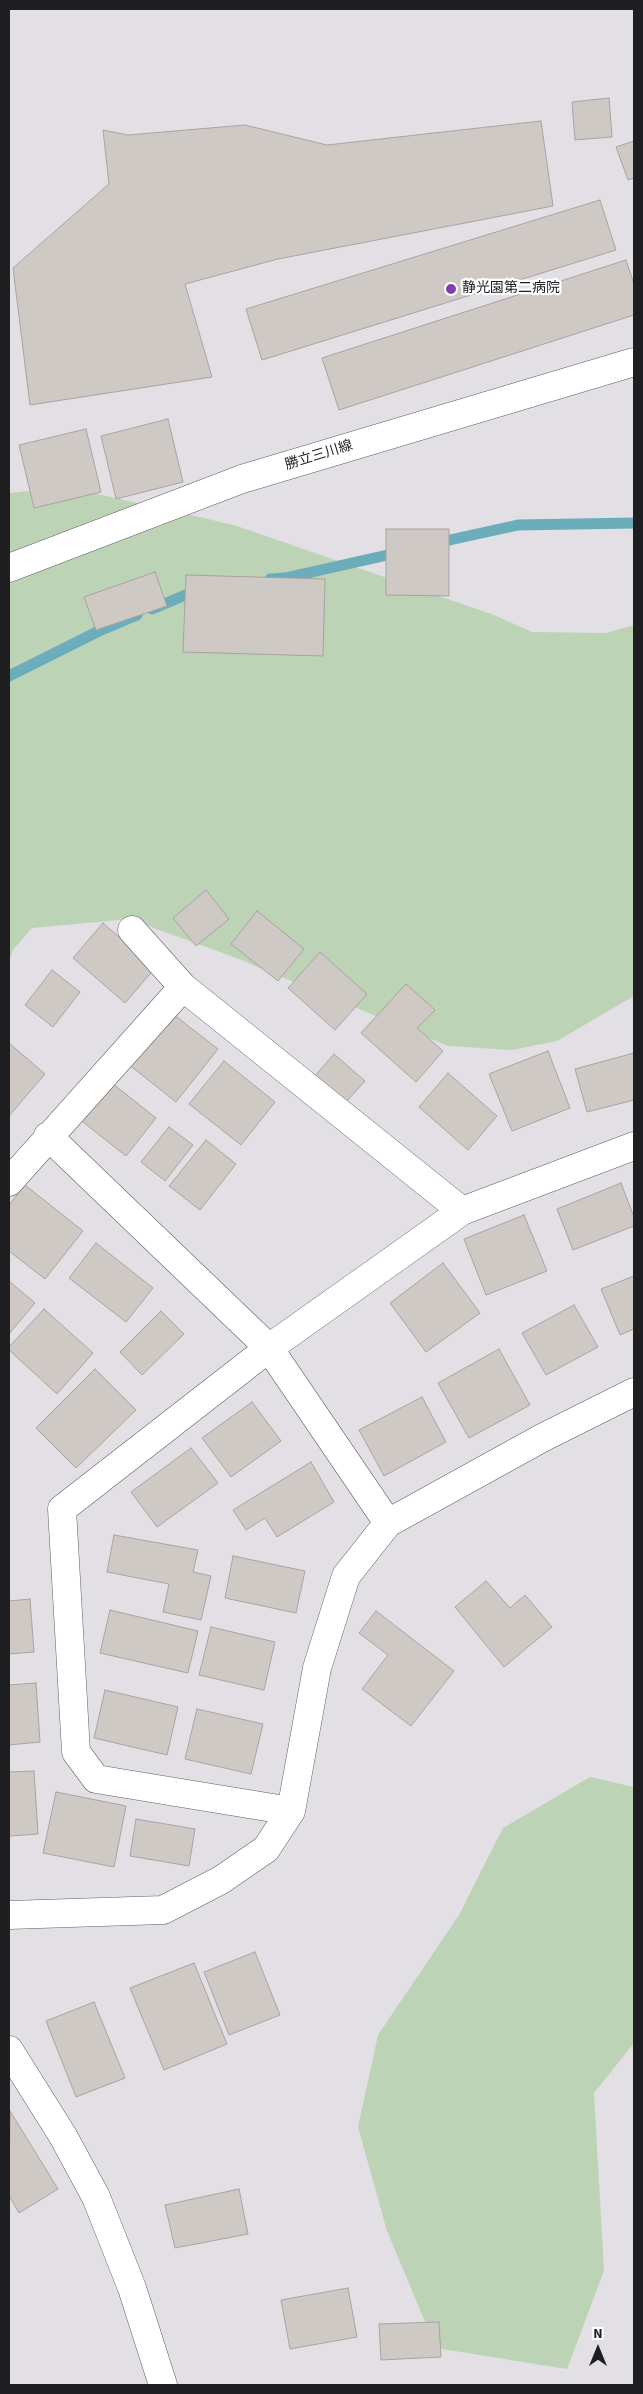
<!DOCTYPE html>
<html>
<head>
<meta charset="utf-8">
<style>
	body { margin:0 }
	#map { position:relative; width:643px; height:2394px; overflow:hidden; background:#e2dfe5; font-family:"Source Sans 3",sans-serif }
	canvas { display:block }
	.frame { position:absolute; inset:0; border:10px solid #1f1e20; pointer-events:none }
	.north { position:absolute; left:573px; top:2324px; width:50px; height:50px; -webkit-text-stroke:4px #fff; paint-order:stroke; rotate:0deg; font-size:14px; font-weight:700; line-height:20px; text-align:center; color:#1f1e20 }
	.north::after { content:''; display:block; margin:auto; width:18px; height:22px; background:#1f1e20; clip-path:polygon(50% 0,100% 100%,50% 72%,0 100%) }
</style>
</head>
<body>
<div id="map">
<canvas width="643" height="2394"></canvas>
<div class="frame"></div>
<div class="north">N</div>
</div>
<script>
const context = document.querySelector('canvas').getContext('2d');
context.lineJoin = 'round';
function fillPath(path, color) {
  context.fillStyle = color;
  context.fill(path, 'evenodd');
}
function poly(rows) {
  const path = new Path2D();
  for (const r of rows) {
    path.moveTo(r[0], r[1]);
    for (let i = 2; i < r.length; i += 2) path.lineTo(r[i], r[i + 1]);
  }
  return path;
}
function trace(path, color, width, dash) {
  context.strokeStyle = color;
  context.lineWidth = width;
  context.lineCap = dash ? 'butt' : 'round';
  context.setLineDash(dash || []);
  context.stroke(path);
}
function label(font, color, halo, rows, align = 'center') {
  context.font = font + ' "Source Sans 3","Noto Sans JP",sans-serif';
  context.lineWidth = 4.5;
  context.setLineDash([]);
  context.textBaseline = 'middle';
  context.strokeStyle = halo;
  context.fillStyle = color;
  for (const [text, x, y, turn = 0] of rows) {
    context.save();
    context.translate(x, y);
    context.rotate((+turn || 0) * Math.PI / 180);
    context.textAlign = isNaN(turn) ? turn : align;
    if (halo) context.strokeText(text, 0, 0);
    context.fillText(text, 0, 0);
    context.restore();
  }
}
const green = poly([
	[67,487,234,525,494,615,532,632,606,633,634,625,634,996,557,1041,512,1050,448,1046,239,959,129,919,32,928,13,950,9,962,9,493],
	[590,1777,634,1787,634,2043,594,2093,604,2271,567,2369,436,2348,387,2231,358,2127,378,2035,459,1915,503,1828]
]);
const stream = poly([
	[436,543,518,525,634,523],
	[270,579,285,578,401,552],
	[152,609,200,589],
	[9,676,99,631,137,615]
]);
const building = poly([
	[609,98,612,137,575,140,572,102,609,98],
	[541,121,553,206,278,259,185,284,212,377,30,405,13,268,109,184,103,130,128,135,245,125,327,145,541,121],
	[634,141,634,178,628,180,616,147,634,141],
	[600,200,616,250,262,360,246,309,600,200],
	[626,260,634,284,634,315,339,410,322,358,626,260],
	[168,419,183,482,116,499,101,436,168,419],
	[86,429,101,492,34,508,19,445,86,429],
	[386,529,449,529,449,596,386,595,386,529],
	[155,572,167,606,96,630,84,597,155,572],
	[186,575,325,579,323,656,183,652,186,575],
	[206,890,229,919,196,946,173,918,206,890],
	[257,911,304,949,278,981,231,944,257,911],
	[103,923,155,968,125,1003,73,958,103,923],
	[320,952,367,994,335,1030,288,988,320,952],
	[52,970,80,992,53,1027,25,1005,52,970],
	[406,984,435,1010,417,1028,443,1051,416,1082,361,1033,406,984],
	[169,1011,218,1049,176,1102,128,1064,169,1011],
	[9,1043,45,1074,9,1116,9,1043],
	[548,1051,570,1108,512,1131,489,1074,548,1051],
	[634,1053,634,1100,587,1112,575,1069,634,1053],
	[334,1054,365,1081,345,1103,315,1076,334,1054],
	[224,1061,275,1102,241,1145,189,1104,224,1061],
	[448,1073,497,1116,468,1150,419,1107,448,1073],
	[108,1080,156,1118,126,1156,78,1118,108,1080],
	[169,1127,193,1145,165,1181,141,1162,169,1127],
	[206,1140,236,1164,200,1210,169,1186,206,1140],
	[621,1183,634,1217,634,1226,573,1250,557,1209,621,1183],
	[25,1185,83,1231,45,1279,9,1251,9,1205,25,1185],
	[524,1215,547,1271,486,1295,464,1239,524,1215],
	[96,1243,153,1288,126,1322,69,1278,96,1243],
	[443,1263,480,1313,426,1352,390,1303,443,1263],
	[634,1276,634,1329,620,1335,601,1289,634,1276],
	[9,1281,35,1303,9,1334,9,1281],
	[574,1305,598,1347,546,1375,522,1333,574,1305],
	[44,1309,93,1353,57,1394,9,1350,9,1347,44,1309],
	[161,1311,184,1334,142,1375,120,1352,161,1311],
	[499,1349,530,1405,469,1438,438,1383,499,1349],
	[95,1369,136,1410,76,1468,36,1428,95,1369],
	[422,1397,446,1442,384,1476,359,1430,422,1397],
	[252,1402,281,1441,231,1477,202,1438,252,1402],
	[191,1448,218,1483,157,1527,131,1492,191,1448],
	[311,1462,334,1502,277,1537,265,1518,246,1530,233,1510,311,1462],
	[114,1535,198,1550,193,1572,211,1576,201,1620,163,1612,169,1584,107,1572,114,1535],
	[233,1556,305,1571,296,1613,225,1598,233,1556],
	[486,1581,510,1608,525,1595,552,1627,504,1667,455,1607,486,1581],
	[30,1599,34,1652,9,1654,9,1601,30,1599],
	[110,1610,198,1631,188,1673,100,1653,110,1610],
	[376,1611,454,1671,411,1726,362,1689,388,1655,359,1633,376,1611],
	[211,1627,275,1642,264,1690,199,1675,211,1627],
	[36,1683,40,1742,9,1745,9,1685,36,1683],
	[105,1690,178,1707,167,1755,94,1738,105,1690],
	[197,1709,263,1724,251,1774,185,1759,197,1709],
	[34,1771,38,1834,9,1836,9,1772,34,1771],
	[56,1792,126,1806,114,1867,43,1853,56,1792],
	[136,1819,195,1829,189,1866,130,1856,136,1819],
	[255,1952,280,2015,229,2035,204,1972,255,1952],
	[194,1963,227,2044,164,2070,130,1988,194,1963],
	[94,2002,125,2078,76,2097,46,2021,94,2002],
	[10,2111,58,2189,19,2213,9,2196,10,2111],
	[239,2189,248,2234,175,2248,165,2205,239,2189],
	[348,2288,357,2337,290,2349,281,2300,348,2288],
	[439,2322,441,2357,381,2360,379,2324,439,2322]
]);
const minor = poly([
	[132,930,183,987,462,1211],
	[48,1136,269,1348,388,1523],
	[9,1182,183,987],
	[291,1811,96,1779,76,1752,62,1509,269,1348,462,1211,634,1146],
	[9,1915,163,1910,221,1880,266,1849,291,1811,317,1668,346,1576,388,1523,542,1438,634,1392],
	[9,2050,63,2136,96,2197,132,2288,163,2385]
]);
const major = poly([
	[9,568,242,479,634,362]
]);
const markers = [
	[451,289,6,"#843daf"]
];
const poiNames = [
	["静光園第二病院",462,289]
];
const streetNames = [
	["勝立三川線",319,456,-17]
];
fillPath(green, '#bdd3b6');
trace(stream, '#6cadbc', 11);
fillPath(building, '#cfc9c6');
trace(building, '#a9a3a0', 1);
trace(minor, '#605e63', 29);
trace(major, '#605e63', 29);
trace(minor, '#fff', 28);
trace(major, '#fff', 28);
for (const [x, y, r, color] of markers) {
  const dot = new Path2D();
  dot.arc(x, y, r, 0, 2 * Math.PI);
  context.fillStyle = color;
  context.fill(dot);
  trace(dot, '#fff', 2);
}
label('14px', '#1f1e20', '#fff', poiNames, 'left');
label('14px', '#1f1e20', '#fff', streetNames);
</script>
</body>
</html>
